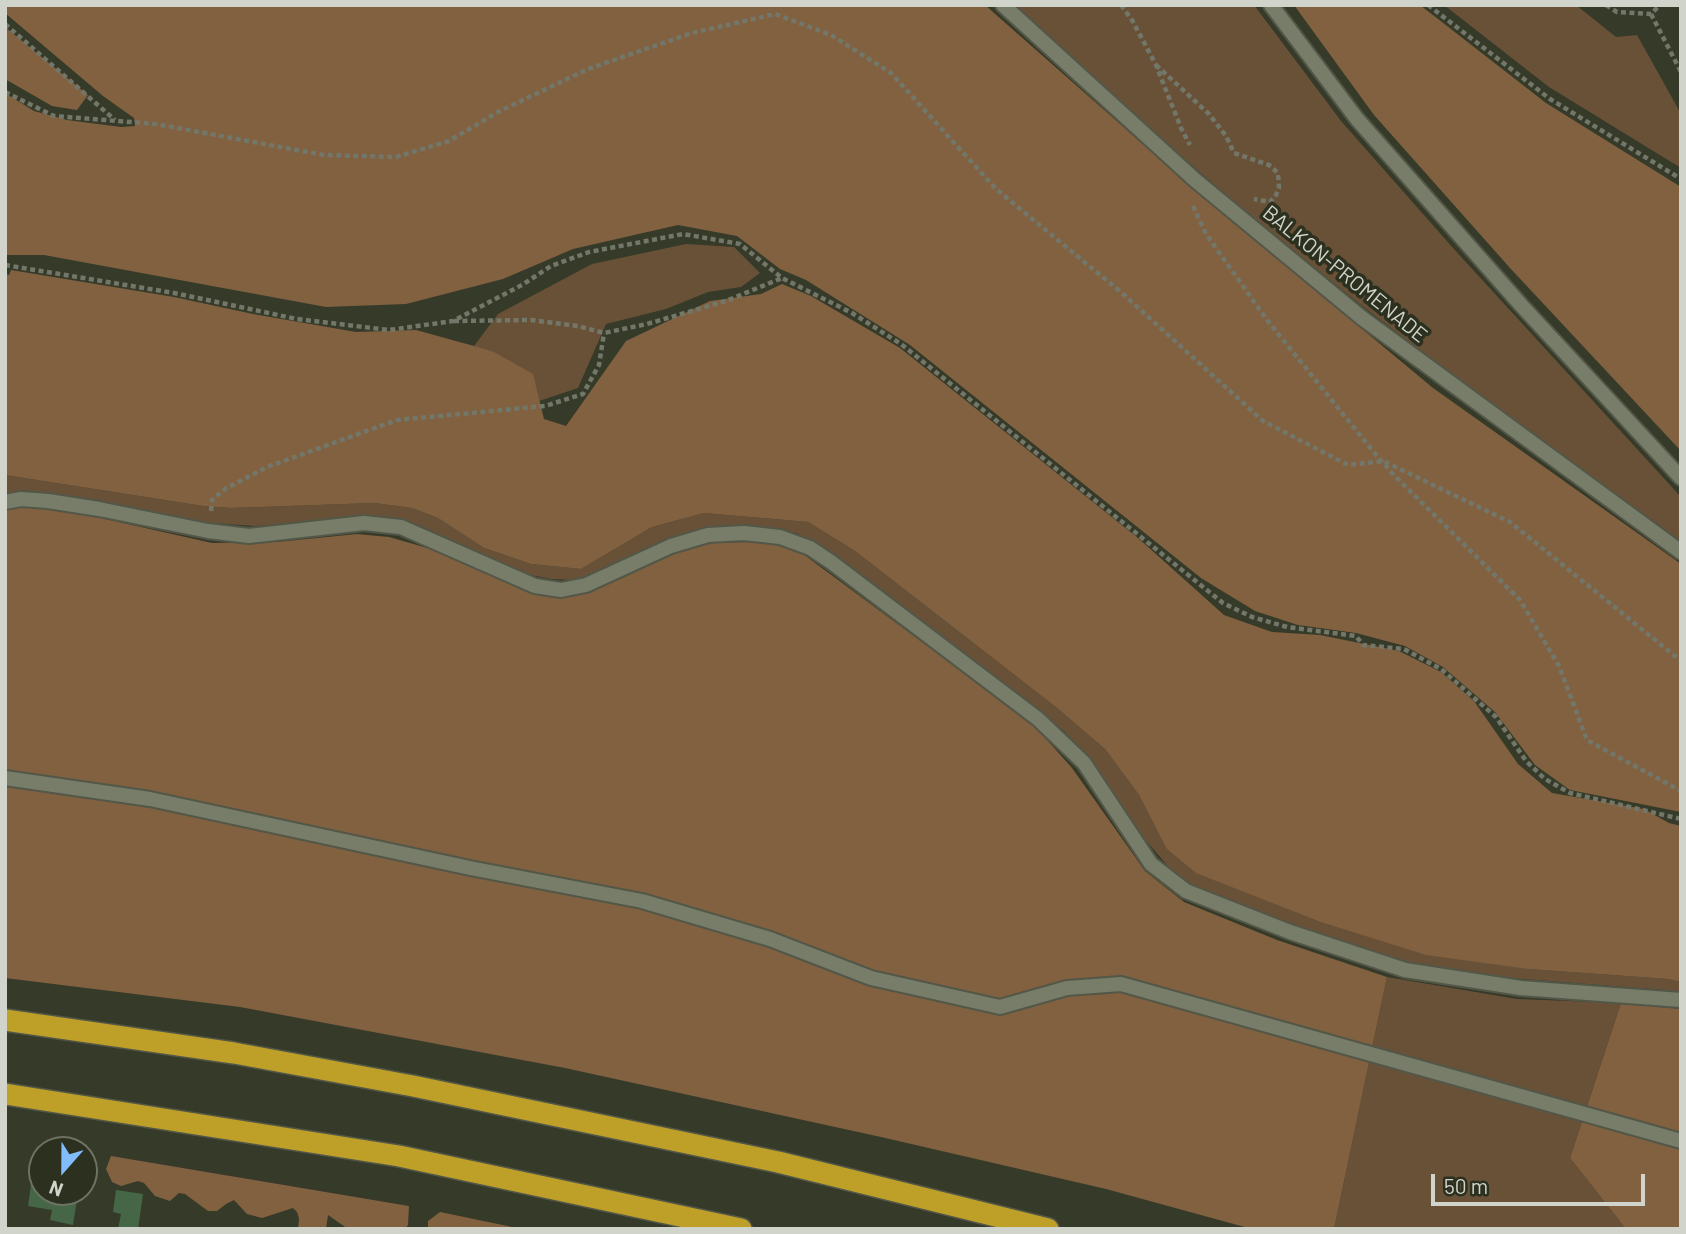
<!DOCTYPE html>
<html>
<head>
<meta charset="utf-8">
<style>
	body { margin:0 }
	#map { position:relative; width:1686px; height:1234px; overflow:hidden; background:#363a29; font-family:Barlow,sans-serif }
	canvas { display:block }
	.frame { position:absolute; inset:0; border:7px solid #d1d4ca; pointer-events:none }
	.north { position:absolute; left:28px; top:1136px; width:70px; height:70px; box-sizing:border-box; background:#2c301f; border:2px solid #6e7263; border-radius:50%; rotate:201deg; font-size:19px; font-weight:700; line-height:28px; text-align:center; color:#d1d4ca }
	.north::after { content:''; display:block; margin:auto; width:24px; height:32px; background:#82bcfa; clip-path:polygon(50% 0,100% 100%,50% 72%,0 100%) }
	.scale { position:absolute; left:1431px; top:1174px; width:214px; height:32px; box-sizing:border-box; border:4px solid #d1d4ca; border-top:0; padding-left:9px; font-size:21px; line-height:24px; white-space:nowrap; color:#d1d4ca; -webkit-text-stroke:5px #2c301f; paint-order:stroke }
</style>
</head>
<body>
<div id="map">
<canvas width="1686" height="1234"></canvas>
<div class="frame"></div>
<div class="north">N</div>
<div class="scale">50 m</div>
</div>
<script>
const context = document.querySelector('canvas').getContext('2d');
context.lineJoin = 'round';
function fillPath(path, color) {
  context.fillStyle = color;
  context.fill(path, 'evenodd');
}
function poly(rows) {
  const path = new Path2D();
  for (const r of rows) {
    path.moveTo(r[0], r[1]);
    for (let i = 2; i < r.length; i += 2) path.lineTo(r[i], r[i + 1]);
  }
  return path;
}
function trace(path, color, width, dash) {
  context.strokeStyle = color;
  context.lineWidth = width;
  context.lineCap = dash ? 'butt' : 'round';
  context.setLineDash(dash || []);
  context.stroke(path);
}
function label(font, color, halo, rows, align = 'center') {
  context.font = font + ' Barlow,sans-serif';
  context.lineWidth = 7;
  context.setLineDash([]);
  context.textBaseline = 'middle';
  context.strokeStyle = halo;
  context.fillStyle = color;
  for (const [text, x, y, turn = 0] of rows) {
    context.save();
    context.translate(x, y);
    context.rotate((+turn || 0) * Math.PI / 180);
    context.textAlign = isNaN(turn) ? turn : align;
    if (halo) context.strokeText(text, 0, 0);
    context.fillText(text, 0, 0);
    context.restore();
  }
}
const green = poly([
	[1008,5,1254,5,1341,121,1453,248,1681,497,1681,541,1501,412,1361,305,1240,207],
	[1444,5,1576,5,1616,37,1637,35,1680,112,1681,168,1549,87],
	[686,244,734,247,760,273,741,287,708,292,666,309,606,324,578,388,539,401,532,374,474,346,498,314,592,264],
	[5,475,203,506,231,508,374,503,412,508,438,518,484,548,531,564,581,569,652,527,704,513,808,522,855,551,1057,708,1105,749,1139,795,1166,848,1528,969,1668,979,1681,982,1681,994,1664,990,1498,977,1411,963,1295,927,1199,890,1174,873,1147,842,1094,768,1064,731,826,550,796,533,768,528,699,532,660,543,595,574,575,580,551,579,526,574,423,527,398,520,367,518,255,526,200,522,70,496,39,492,5,493],
	[1387,977,1517,999,1621,1003,1570,1158,1626,1229,1334,1229]
]);
const forest = poly([
	[5,5,985,5,1187,183,1433,388,1681,564,1681,812,1570,790,1535,765,1495,712,1443,667,1405,646,1356,633,1298,625,1255,611,1201,578,910,345,806,280,780,269,737,236,678,225,573,249,503,279,406,304,326,307,44,255,5,255,5,93,34,111,67,120,121,127,135,126,134,118,103,96,5,13],
	[1294,5,1420,5,1546,103,1681,187,1681,451,1510,268,1374,115],
	[5,27,88,95,77,110,52,106,5,79],
	[11,270,174,297,253,314,356,332,416,330,474,346,494,352,533,374,544,419,566,426,626,341,710,301,761,294,782,284,811,296,900,348,1138,538,1224,615,1272,632,1320,635,1399,651,1441,672,1474,701,1518,764,1552,793,1644,809,1669,823,1681,826,1681,982,1668,979,1528,969,1426,955,1321,922,1196,873,1166,848,1139,795,1105,749,1057,708,855,551,808,522,704,513,652,527,581,569,531,564,484,548,438,518,412,508,374,503,231,508,203,506,5,475,5,274,9,275],
	[13,506,70,511,212,543,277,542,357,534,389,537,438,551,525,591,556,596,591,592,672,554,711,543,750,542,779,545,803,554,1033,724,1072,768,1145,871,1184,902,1277,940,1387,977,1334,1229,1252,1229,1106,1189,881,1137,565,1068,240,1007,5,978,5,509],
	[1621,1003,1681,1009,1681,1229,1626,1229,1570,1158],
	[111,1156,409,1206,408,1225,405,1229,348,1229,328,1215,326,1229,298,1229,299,1219,297,1212,293,1208,262,1218,247,1214,234,1200,226,1204,217,1211,208,1211,185,1194,179,1193,170,1201,155,1196,144,1183,138,1181,121,1186,112,1182,106,1169],
	[440,1212,522,1229,428,1229,428,1221]
]);
const building = poly([
	[31,1185,42,1187,42,1192,78,1193,73,1225,50,1220,52,1210,28,1206],
	[116,1190,143,1194,138,1229,118,1229,121,1214,113,1212]
]);
const path = poly([
	[1121,5,1132,20,1156,65,1181,128,1190,145],
	[1428,5,1550,99,1681,179],
	[1606,5,1617,12,1651,14,1660,5],
	[1651,14,1681,72],
	[5,24,115,120],
	[1156,65,1209,114,1226,136,1234,153,1269,165,1278,173,1279,188,1276,195,1270,202,1254,199],
	[5,92,54,116,156,124,324,155,396,157,449,141,498,112,588,69,692,33,775,14,831,35,891,73,996,189,1122,293,1263,421,1348,465,1383,461,1510,522,1681,661],
	[1193,206,1206,234,1267,320,1372,450,1392,473,1520,600,1559,666,1587,740,1681,791],
	[5,265,174,293,297,319,389,330,453,321,522,285,551,266,589,252,683,234,740,244,782,278,852,313,901,344,1223,603,1252,617,1287,627,1356,636,1363,645,1404,649,1441,669,1496,717,1526,761,1545,779,1570,793,1681,819],
	[454,321,531,320,578,326,604,333,647,324,726,301,782,278],
	[211,511,212,500,225,489,267,467,397,420,545,406,583,394,599,365,604,333]
]);
const service = poly([
	[1003,5,1195,180,1362,318,1681,552],
	[1271,5,1357,119,1521,305,1681,478],
	[5,502,21,499,48,501,99,509,208,531,249,536,364,523,401,527,535,586,561,590,586,585,671,546,708,535,744,533,780,537,810,548,831,562,1038,719,1084,763,1151,864,1186,891,1290,932,1405,970,1521,988,1681,1000],
	[5,778,150,799,470,868,642,901,770,939,871,978,1000,1007,1067,988,1121,984,1681,1141]
]);
const motorway = poly([
	[5,1020,234,1053,413,1086,778,1162,1048,1229],
	[5,1094,399,1156,741,1229]
]);
const streetNames = [
	["BALKON-PROMENADE",1345,274,39]
];
fillPath(green, '#695138');
fillPath(forest, '#816140');
fillPath(building, '#456747');
trace(service, '#535748', 18);
trace(motorway, '#535748', 24);
trace(path, '#737769', 4.5, [5, 3.5]);
trace(service, '#787d6a', 14);
trace(motorway, '#be9f28', 21);
label('21px', '#d1d4ca', '#2c301f', streetNames);
</script>
</body>
</html>
